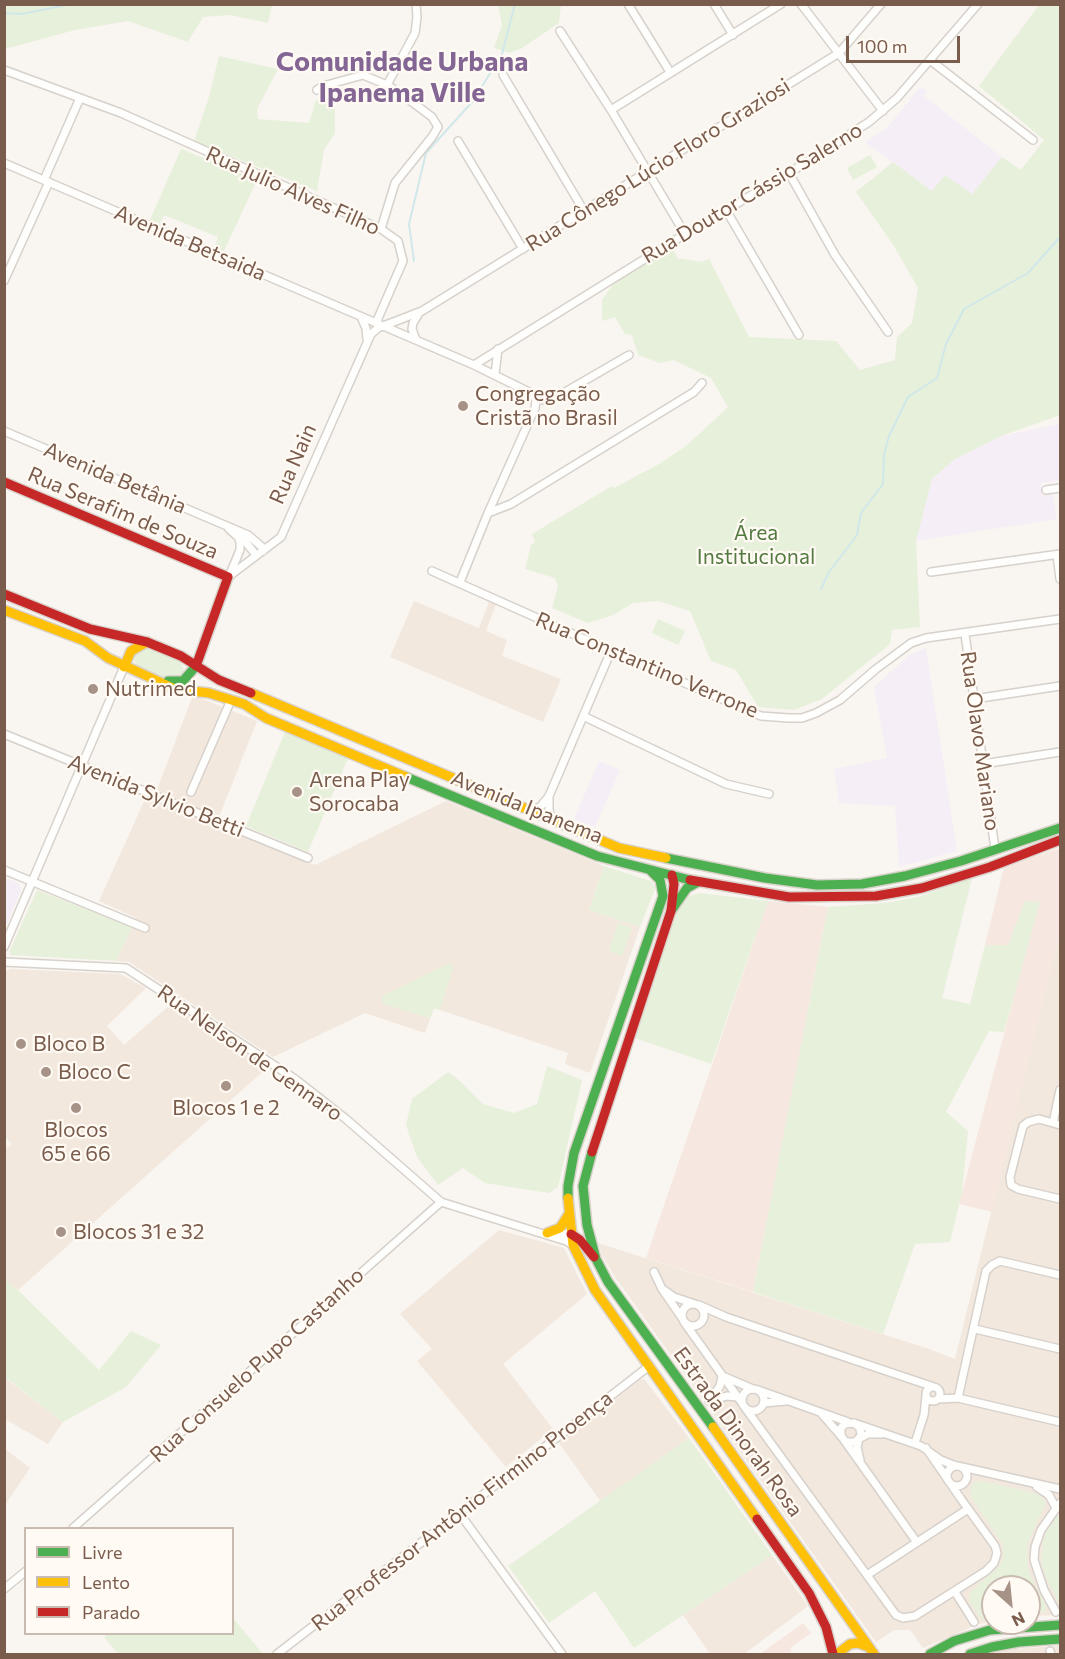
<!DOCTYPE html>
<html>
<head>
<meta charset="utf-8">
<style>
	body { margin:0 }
	#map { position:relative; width:1065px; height:1659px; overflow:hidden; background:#f9f5f0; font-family:Commissioner,sans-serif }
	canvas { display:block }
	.frame { position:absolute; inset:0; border:6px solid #7a5c4d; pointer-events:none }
	.legend { position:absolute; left:24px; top:1527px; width:210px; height:108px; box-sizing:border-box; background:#fffaf3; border:2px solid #cabbb1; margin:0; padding:8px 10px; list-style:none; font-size:18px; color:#7a5c4d }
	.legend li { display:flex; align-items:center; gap:12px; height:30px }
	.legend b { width:30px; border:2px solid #cabbb1 }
	.north { position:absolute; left:981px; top:1575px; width:60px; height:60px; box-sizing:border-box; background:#fffaf3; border:2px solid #cabbb1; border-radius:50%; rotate:153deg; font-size:16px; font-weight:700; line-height:24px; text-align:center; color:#7a5c4d }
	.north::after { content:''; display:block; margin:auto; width:21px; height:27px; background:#a69286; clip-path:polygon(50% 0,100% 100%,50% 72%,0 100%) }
	.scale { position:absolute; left:846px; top:36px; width:114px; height:27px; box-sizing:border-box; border:3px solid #7a5c4d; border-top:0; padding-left:8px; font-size:18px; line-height:21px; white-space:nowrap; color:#7a5c4d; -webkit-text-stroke:4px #fffaf3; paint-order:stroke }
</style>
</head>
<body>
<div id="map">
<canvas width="1065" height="1659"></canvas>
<div class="frame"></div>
<ul class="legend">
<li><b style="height:8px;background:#4caf50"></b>Livre</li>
<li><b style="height:8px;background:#ffc107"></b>Lento</li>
<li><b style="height:8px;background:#c62828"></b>Parado</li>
</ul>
<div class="north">N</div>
<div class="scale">100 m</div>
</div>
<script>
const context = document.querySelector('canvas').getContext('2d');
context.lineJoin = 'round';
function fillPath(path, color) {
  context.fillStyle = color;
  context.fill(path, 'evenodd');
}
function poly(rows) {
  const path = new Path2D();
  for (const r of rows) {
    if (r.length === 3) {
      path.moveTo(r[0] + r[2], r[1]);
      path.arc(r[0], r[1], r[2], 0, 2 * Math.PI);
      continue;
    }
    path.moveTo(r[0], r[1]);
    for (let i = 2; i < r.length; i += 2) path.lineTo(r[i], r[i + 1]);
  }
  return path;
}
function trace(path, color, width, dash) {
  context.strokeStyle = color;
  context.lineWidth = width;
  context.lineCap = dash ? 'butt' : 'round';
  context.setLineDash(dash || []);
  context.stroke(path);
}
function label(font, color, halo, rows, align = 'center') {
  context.font = font + ' Commissioner,sans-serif';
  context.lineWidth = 4.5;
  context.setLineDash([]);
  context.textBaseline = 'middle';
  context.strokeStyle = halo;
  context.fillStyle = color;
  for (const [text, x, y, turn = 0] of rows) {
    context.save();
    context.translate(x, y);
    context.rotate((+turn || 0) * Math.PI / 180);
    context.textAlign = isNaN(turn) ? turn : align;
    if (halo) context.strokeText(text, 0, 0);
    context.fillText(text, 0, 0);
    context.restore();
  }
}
const residential = poly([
	[490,599,497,601,486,631,507,640,502,656,561,679,543,722,390,657,414,601,479,628],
	[193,695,257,721,219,817,156,792],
	[146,797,315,865,446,801,604,866,589,910,640,927,590,1073,565,1064,568,1053,434,1008,425,1033,365,1013,273,1057,129,962,116,961,136,918,99,901],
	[1060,931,1060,1615,1029,1616,1029,1587,993,1587,993,1621,976,1625,923,1648,910,1630,894,1630,876,1642,615,1277,603,1257,598,1243,926,1348,955,1359],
	[11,969,120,974,146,988,107,1026,124,1045,171,1004,268,1067,18,1290,4,1280,5,1150,12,1144,4,1136,4,972],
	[499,1230,564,1248,587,1294,503,1364,553,1429,506,1467,417,1361,432,1349,400,1314],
	[4,1377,63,1422,48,1444,5,1419],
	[641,1379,645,1380,689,1438,601,1502,559,1443],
	[5,1449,30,1468,5,1505],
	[772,1555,808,1606,744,1654,710,1654,683,1615],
	[1060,1646,1060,1654,988,1654,1015,1649]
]);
const commercial = poly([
	[1060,848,1060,931,992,1212,959,1204,1039,902,1025,902,1008,945,985,945,1004,867],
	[768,901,828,907,753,1292,646,1258],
	[803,1623,811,1633,790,1648,792,1651,788,1654,760,1654]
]);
const education = poly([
	[920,87,927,91,924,96,1002,157,972,194,932,191,865,142,887,128],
	[1060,424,1060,480,1041,483,1042,495,1053,494,1057,519,916,541,932,479,955,459,1001,436],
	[926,648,957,851,899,867,895,806,839,803,834,769,887,758,874,687,909,655],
	[599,761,620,770,595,827,574,819],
	[5,877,18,883,21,890,5,928]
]);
const green = poly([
	[5,4,272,4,272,5,268,23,230,15,203,17,188,42,128,21,75,30,5,49],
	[498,5,561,5,559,23,522,48,510,53,494,48,502,25],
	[1039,5,1058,5,1060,6,1060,415,1001,436,955,459,932,479,916,541,920,627,892,630,890,644,822,699,794,710,758,707,736,670,711,661,690,611,658,601,633,603,613,615,588,623,552,608,558,586,555,578,525,569,531,545,535,542,532,534,612,486,614,488,659,464,686,446,728,407,711,378,674,360,660,363,638,355,632,335,625,334,615,317,602,321,602,300,614,283,673,247,677,258,702,262,709,259,749,337,836,341,860,370,895,360,897,337,912,323,918,288,892,243,856,192,893,162,932,191,945,175,972,194,1002,157,1021,170,1044,140,979,86],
	[219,56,278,69,257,109,258,119,309,123,316,100,335,103,335,133,324,150,317,191,194,141,209,97],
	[181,149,257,180,224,251,214,248,218,237,164,215,160,224,150,220],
	[870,155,877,167,853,180,847,168],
	[658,619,685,631,678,645,652,633],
	[148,647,179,660,184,669,182,675,169,679,139,669,135,663,135,655,139,651],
	[285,732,348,758,308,852,246,826],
	[604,866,651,881,654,885,655,889,640,927,589,910],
	[972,878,942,998,970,1004,985,945,1008,945,1025,901,1040,902,1004,1032,989,1031,946,1112,968,1131,962,1193,950,1242,915,1244,883,1334,753,1292,828,907,885,903,918,897],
	[37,890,132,927,116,961,10,955,10,950],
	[700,893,768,901,711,1064,635,1038,677,912,689,896],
	[618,923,632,928,622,956,609,951],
	[450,963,453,965,453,968,440,1010,434,1008,430,1018,383,1004,382,996],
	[547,1066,582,1080,558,1187,549,1193,485,1183,463,1168,438,1185,417,1157,406,1125,412,1099,448,1072,460,1081,483,1104,514,1113,537,1104],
	[5,1280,18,1290,99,1370,131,1331,161,1345,126,1387,63,1422,5,1377],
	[689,1438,772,1555,634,1648,595,1591,549,1623,508,1566],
	[983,1481,1038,1494,1046,1502,1027,1545,1028,1567,1031,1578,1047,1607,1044,1612,1029,1613,1029,1587,993,1587,993,1618,982,1620,969,1601,969,1594,972,1590,1001,1565,1004,1553,1001,1542,971,1497,971,1486,974,1482],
	[1060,1513,1060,1605,1045,1576,1041,1561,1043,1542,1046,1532],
	[233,1618,263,1654,118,1654,104,1637,109,1634,232,1634]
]);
const stream = poly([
	[4,13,22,14,71,4],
	[414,261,409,224,426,153,473,101,502,54,515,4],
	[821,589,829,572,857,535,861,513,883,484,884,455,889,436,908,397,937,378,946,344,964,309,1028,273,1060,237]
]);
const street = poly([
	[628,4,670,72],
	[714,4,733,35],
	[801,4,883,111],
	[560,31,611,110,685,234],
	[930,60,1033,140],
	[4,70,121,113,381,229,398,241,403,261,376,323],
	[503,75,584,211],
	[387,85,415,33,417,17,416,4],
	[317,90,323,86,363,75,387,85,404,96,432,117,438,127,432,137,395,183,381,229],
	[611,110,781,4],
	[458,141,523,249],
	[4,163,474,365,531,393,536,400],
	[789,173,835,255,888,332],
	[44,180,80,98],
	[726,210,799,335],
	[4,281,49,182],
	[361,317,366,328,367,339],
	[416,340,412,329,413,323,418,315],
	[474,365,685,234,789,173,869,122,897,98,978,4],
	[495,374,498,349],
	[536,400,553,399,629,355],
	[4,431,248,535,262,547,263,551],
	[1046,490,1060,488],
	[488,513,511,504,694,392,702,383],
	[229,529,238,537,240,542,240,550,230,574],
	[240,535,256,555],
	[1057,555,1060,579],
	[432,571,611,651,761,716,789,718,802,718,816,713,840,700,876,669,911,643,926,638,1060,619],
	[931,572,1060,554],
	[228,577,281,537,371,334,378,328,422,311,839,53,881,4],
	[460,582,488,513,535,408,536,400],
	[965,634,995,849],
	[974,699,1060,686],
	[583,716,726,784,769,794],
	[4,734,308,858],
	[983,764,1060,752],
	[191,792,231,700],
	[549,796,549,809,551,820],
	[532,812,541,806,549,796,611,651],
	[4,870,145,928],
	[4,947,124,667],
	[4,962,126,968,295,1079,346,1119,441,1202,566,1241,573,1245],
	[1053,1123,1060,1090],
	[1060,1125,1039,1119,1028,1122,1023,1126,1010,1177,1011,1185,1018,1189,1060,1199],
	[549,1233,571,1234],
	[654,1272,662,1289,682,1318],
	[664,1290,674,1297,695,1304],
	[693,1315,11],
	[699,1305,726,1317,934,1387],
	[684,1322,742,1403],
	[975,1329,1060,1349],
	[722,1376,720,1386,709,1401,727,1396,738,1397],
	[725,1377,753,1389],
	[933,1394,7],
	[753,1400,11],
	[758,1390,848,1422],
	[958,1398,986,1271,992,1265,1000,1261,1060,1275],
	[938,1399,958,1398,1060,1422],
	[764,1403,786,1401],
	[746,1409,896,1615,903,1618,915,1616,986,1571,994,1563,997,1553,995,1546,961,1499,926,1448],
	[821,1413,841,1436],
	[854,1423,860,1428,861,1436,855,1442,846,1442,841,1436,841,1428,845,1424,854,1423,921,1446,941,1460,956,1466],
	[844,1440,916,1541],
	[915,1443,924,1415,926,1396],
	[860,1460,857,1447,859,1439,868,1434,882,1434],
	[957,1476,10],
	[962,1467,1060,1489],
	[1037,1487,1049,1495,1056,1508],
	[460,1514,562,1654],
	[73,1528,441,1202],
	[867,1575,968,1509],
	[4,1589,26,1571],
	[955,1592,974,1622],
	[1056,1612,1044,1590,1034,1560,1035,1547,1041,1530,1060,1503],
	[1050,1651,1051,1654],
	[277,1654,648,1367]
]);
const fast = poly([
	[168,681,183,681,196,666],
	[406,777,597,856,690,880],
	[666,858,765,878,817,885,862,884,905,876,961,861,1060,828],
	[671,911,687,888,698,882],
	[592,1152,583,1186,587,1225,596,1259,608,1282,713,1427],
	[568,1198,568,1186,574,1153,663,896,660,880,650,870],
	[930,1654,954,1641,990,1630,1060,1625],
	[970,1654,992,1647,1019,1642,1060,1639]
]);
const slow = poly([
	[4,610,85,641,108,658,175,689,209,693,244,704,266,718,406,777],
	[124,667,131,651,147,642],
	[251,693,619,848,666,858],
	[568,1198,573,1245,595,1290,757,1519],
	[547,1233,560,1228,569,1214],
	[713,1427,874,1654],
	[837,1654,850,1644,858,1643,869,1647]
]);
const jam = poly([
	[4,482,228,577,196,666],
	[4,594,90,629,147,642,181,656,219,680,251,693],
	[690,880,789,897,876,896,922,888,990,867,1060,840],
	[592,1152,671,911,674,884,672,875],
	[571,1234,580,1240,594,1257],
	[757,1519,809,1593,826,1627,833,1654]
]);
const markers = [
	[463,406,6,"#a69286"],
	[93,689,6,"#a69286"],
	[297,792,6,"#a69286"],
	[21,1044,6,"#a69286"],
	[46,1072,6,"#a69286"],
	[226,1086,6,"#a69286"],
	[76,1108,6,"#a69286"],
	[61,1232,6,"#a69286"]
];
const streetNames = [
	["Rua Cônego Lúcio Floro Graziosi",658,165,-32],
	["Rua Julio Alves Filho",293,191,24],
	["Rua Doutor Cássio Salerno",752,193,-31],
	["Avenida Betsaida",190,243,23],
	["Rua Nain",293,464,-66],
	["Avenida Betânia",115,478,23],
	["Rua Serafim de Souza",123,513,23],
	["Rua Constantino Verrone",647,665,23],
	["Rua Olavo Mariano",980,741,82],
	["Avenida Sylvio Betti",156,796,22],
	["Avenida Ipanema",527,807,22],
	["Rua Nelson de Gennaro",250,1053,35],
	["Rua Consuelo Pupo Castanho",257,1365,-42],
	["Estrada Dinorah Rosa",738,1432,54],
	["Rua Professor Antônio Firmino Proença",462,1511,-38]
];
const poiNames = [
	["Congregação",475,394],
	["Cristã no Brasil",475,418],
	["Nutrimed",105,689],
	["Arena Play",309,780],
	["Sorocaba",309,804],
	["Bloco B",33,1044],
	["Bloco C",58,1072],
	["Blocos 1 e 2",226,1108,"center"],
	["Blocos",76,1130,"center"],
	["65 e 66",76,1154,"center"],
	["Blocos 31 e 32",73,1232]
];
const parkNames = [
	["Área",756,533],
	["Institucional",756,557]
];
const districtNames = [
	["Comunidade Urbana",402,62],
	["Ipanema Ville",402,93]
];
fillPath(residential, '#f2e8de');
fillPath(commercial, '#f6e8e1');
fillPath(education, '#f6eef6');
fillPath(green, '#e7f0db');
trace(stream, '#d0e8ea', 2);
trace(street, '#d7d1cb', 10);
trace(fast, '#d9d2cb', 12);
trace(slow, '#d9d2cb', 12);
trace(jam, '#d9d2cb', 12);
trace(street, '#fefefd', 7);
trace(fast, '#4caf50', 9);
trace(slow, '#ffc107', 9);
trace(jam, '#c62828', 9);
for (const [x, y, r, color] of markers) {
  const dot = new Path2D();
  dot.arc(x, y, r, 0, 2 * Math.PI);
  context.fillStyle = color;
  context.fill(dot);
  trace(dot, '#fffaf3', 2);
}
label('21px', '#7a5c4d', '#fffaf3', streetNames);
label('21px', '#7a5c4d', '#fffaf3', poiNames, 'left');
label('21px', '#537a41', '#fffaf3', parkNames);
label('bold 27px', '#846695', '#fffaf3', districtNames);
</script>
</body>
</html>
